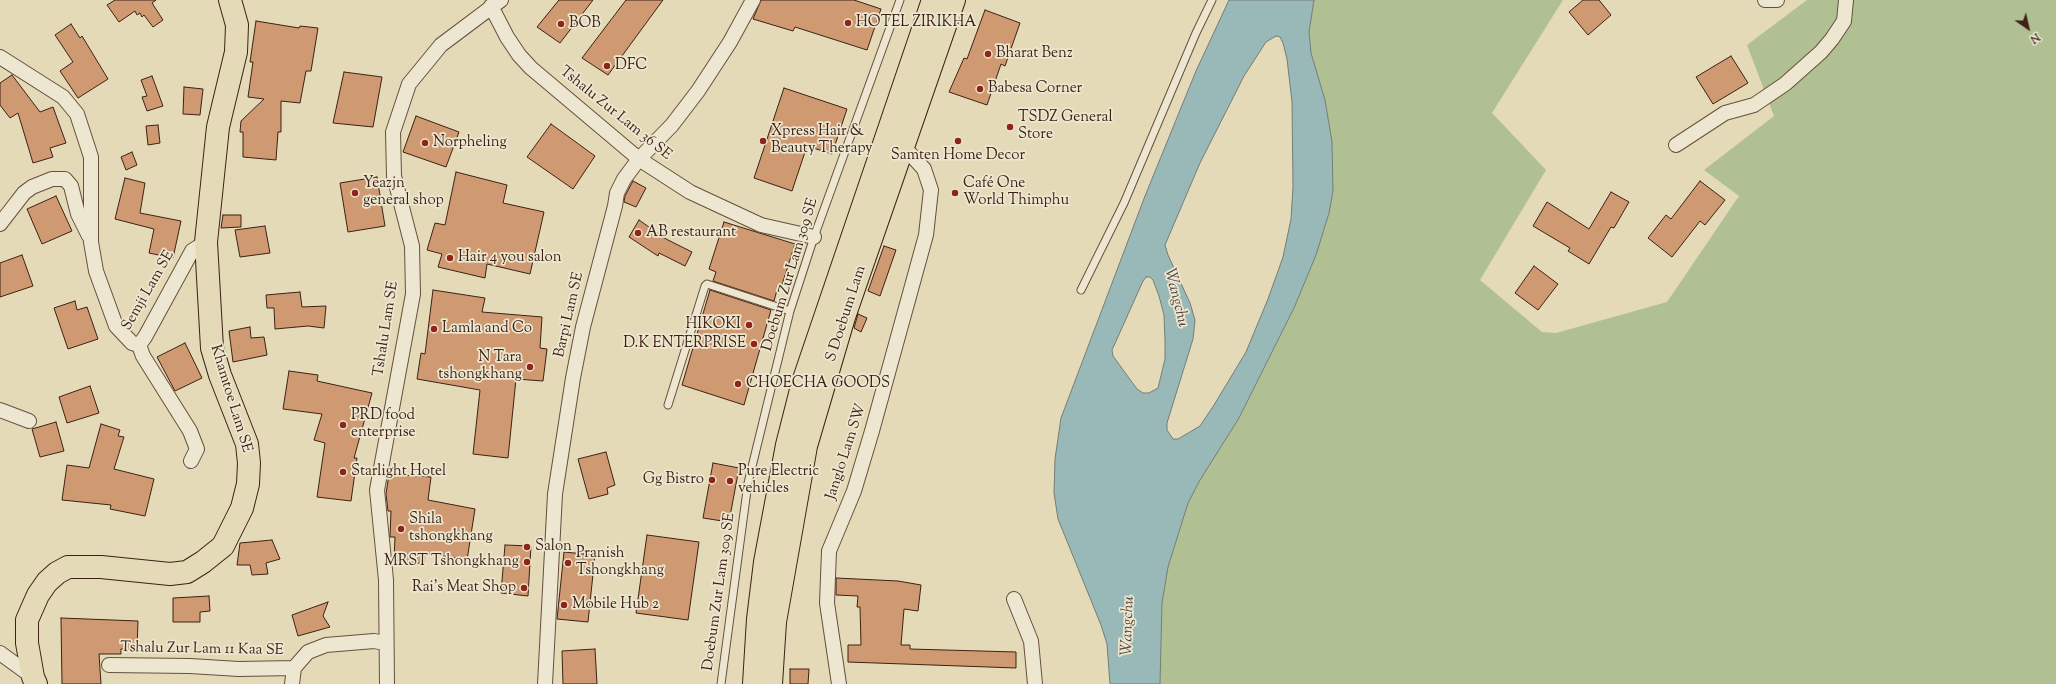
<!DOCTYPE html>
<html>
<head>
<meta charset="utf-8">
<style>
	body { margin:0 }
	#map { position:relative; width:2056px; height:684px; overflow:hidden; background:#e4dab8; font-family:"Sorts Mill Goudy",serif }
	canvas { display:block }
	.north { position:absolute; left:2008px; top:8px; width:40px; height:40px; -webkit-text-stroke:3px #ede7d1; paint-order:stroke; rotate:146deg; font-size:11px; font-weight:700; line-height:16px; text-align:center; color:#3d2114 }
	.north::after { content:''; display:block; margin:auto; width:14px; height:18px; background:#3d2114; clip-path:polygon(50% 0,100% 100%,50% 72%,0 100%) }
</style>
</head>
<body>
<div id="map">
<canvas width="2056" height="684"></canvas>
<div class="north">N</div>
</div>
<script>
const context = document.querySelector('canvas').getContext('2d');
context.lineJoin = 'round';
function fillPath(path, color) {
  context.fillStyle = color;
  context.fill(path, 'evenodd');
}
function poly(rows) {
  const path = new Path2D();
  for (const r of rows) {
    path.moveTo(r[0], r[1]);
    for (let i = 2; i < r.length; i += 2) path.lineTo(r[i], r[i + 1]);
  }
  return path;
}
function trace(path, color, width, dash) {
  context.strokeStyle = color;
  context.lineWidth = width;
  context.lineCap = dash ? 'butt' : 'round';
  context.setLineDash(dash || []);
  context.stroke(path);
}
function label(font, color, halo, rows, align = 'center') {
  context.font = font + ' "Sorts Mill Goudy",serif';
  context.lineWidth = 3.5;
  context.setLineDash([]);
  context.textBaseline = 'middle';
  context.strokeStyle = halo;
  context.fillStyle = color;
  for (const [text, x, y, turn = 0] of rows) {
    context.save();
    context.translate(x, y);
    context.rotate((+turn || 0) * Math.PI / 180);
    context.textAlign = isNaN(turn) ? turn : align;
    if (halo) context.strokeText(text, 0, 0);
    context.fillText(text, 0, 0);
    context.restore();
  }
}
const green = poly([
	[1314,0,1563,0,1492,113,1546,170,1480,280,1542,332,1556,333,1667,302,1739,196,1704,170,1774,116,1747,45,1807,0,2056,0,2056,684,1160,684,1162,603,1168,567,1188,503,1200,480,1239,418,1294,308,1316,255,1329,213,1333,191,1332,142,1325,100,1311,53,1309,32]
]);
const water = poly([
	[1229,0,1314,0,1309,32,1311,53,1325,100,1332,142,1333,191,1329,213,1316,255,1294,308,1239,418,1200,480,1188,503,1168,567,1162,603,1160,684,1110,684,1107,644,1101,625,1058,519,1054,493,1055,459,1061,418,1145,196,1196,71,1229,0],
	[1276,36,1280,37,1283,43,1287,59,1292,102,1293,187,1291,219,1283,257,1268,299,1246,352,1214,405,1200,426,1178,439,1173,439,1167,430,1167,423,1193,339,1195,320,1190,303,1168,255,1165,245,1200,163,1244,76,1266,42,1276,36],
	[1146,277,1150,277,1153,280,1159,296,1164,315,1165,340,1165,359,1158,388,1149,393,1143,393,1137,389,1113,356,1112,350,1143,281,1146,277]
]);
const building = poly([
	[115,0,156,0,152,3,163,20,153,27,144,15,142,17,140,13,137,15,135,11,119,22,107,5,115,0],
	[559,0,593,0,560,43,537,27,559,0],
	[626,0,663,0,608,75,582,58,626,0],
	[761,0,854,0,881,9,867,50,795,27,793,31,753,19,761,0],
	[1583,0,1599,0,1611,15,1588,35,1569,12,1583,0],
	[985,10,1020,23,1005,66,1001,64,987,105,949,92,964,58,967,59,985,10],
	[256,21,299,28,300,26,318,28,311,71,306,71,300,103,281,101,281,132,278,132,276,160,243,157,243,132,240,132,241,121,264,99,248,97,253,62,250,62,256,21],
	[71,24,80,38,82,36,108,79,78,98,60,71,73,62,55,35,71,24],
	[1731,56,1748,83,1713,104,1696,77,1731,56],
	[344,72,382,77,373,127,333,123,344,72],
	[12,75,40,112,53,107,66,143,50,148,53,157,33,163,18,113,10,118,0,105,0,83,12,75],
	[152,76,163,106,147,111,142,97,147,96,141,80,152,76],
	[184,87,203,89,200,115,183,114,184,87],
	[784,88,847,109,832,154,807,146,792,191,754,178,784,88],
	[416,116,459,132,446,167,403,152,416,116],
	[551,124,595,156,573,189,527,157,551,124],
	[158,125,160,143,148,145,146,126,158,125],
	[132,152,137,165,126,170,121,157,132,152],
	[456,172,507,185,503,203,544,212,530,274,487,264,485,278,438,267,442,254,427,250,435,223,445,225,456,172],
	[377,177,385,226,348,232,340,183,377,177],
	[125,178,145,183,140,213,181,221,173,258,149,253,154,229,115,219,125,178],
	[633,181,646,188,636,207,624,202,625,196,633,181],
	[1700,181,1725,200,1705,225,1700,221,1672,257,1648,238,1666,215,1671,219,1700,181],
	[1611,192,1629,202,1614,228,1611,227,1589,264,1568,251,1570,248,1533,226,1547,202,1589,229,1611,192],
	[56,196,72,231,42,244,27,209,56,196],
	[223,215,241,215,241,227,221,228,223,215],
	[639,220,666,239,692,252,685,266,659,253,658,256,629,237,639,220],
	[724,222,795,244,780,291,777,290,774,301,713,281,716,272,709,269,724,222],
	[265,226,270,253,240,257,235,230,265,226],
	[884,246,896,250,880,296,868,291,884,246],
	[22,255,33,286,0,297,0,263,22,255],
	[1534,266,1558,284,1538,310,1515,293,1534,266],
	[433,290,485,298,482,312,542,317,540,348,547,349,543,381,516,379,508,458,473,454,480,390,417,379,421,353,425,354,433,290],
	[710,290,771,310,744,405,682,385,710,290],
	[300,292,302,307,326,306,324,328,308,326,275,329,274,308,267,308,266,295,300,292],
	[75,301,77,310,87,307,98,339,68,349,54,308,75,301],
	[858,314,867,318,861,332,854,328,858,314],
	[250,327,251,338,264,337,267,355,233,362,229,331,250,327],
	[185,343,202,378,175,391,157,357,185,343],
	[289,371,318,375,317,381,372,393,354,458,357,458,351,501,317,497,325,443,314,440,322,414,283,409,289,371],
	[90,386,99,413,67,423,59,397,90,386],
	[56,422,64,451,40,457,32,429,56,422],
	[101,424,120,430,118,436,124,437,114,469,154,479,145,516,110,509,111,505,62,500,67,465,89,468,101,424],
	[606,452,615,485,607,488,608,494,589,499,578,459,606,452],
	[713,463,739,468,729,522,703,518,713,463],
	[389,474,431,477,428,500,475,509,467,560,425,553,424,564,394,560,395,537,390,537,391,511,388,511,386,494,389,474],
	[647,535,699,542,688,620,636,613,647,535],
	[272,540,280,559,266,563,268,574,252,575,250,565,237,565,240,543,272,540],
	[505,545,531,546,528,596,501,593,505,545],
	[564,552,595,555,588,622,557,619,564,552],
	[836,578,898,581,921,585,918,611,904,609,901,645,910,645,910,649,1016,652,1016,668,848,662,848,645,861,645,860,607,857,607,858,596,836,595,836,578],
	[209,596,210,611,200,612,200,622,173,622,173,598,209,596],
	[328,602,323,616,330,627,298,636,292,615,328,602],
	[61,618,138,621,137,650,121,649,121,654,99,654,101,684,62,684,61,618],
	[595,649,597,684,563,684,562,651,595,649],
	[790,669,809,669,808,684,790,684,790,669]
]);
const service = poly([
	[1081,290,1124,203,1196,33,1212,0],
	[668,405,705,286,707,284,790,311],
	[721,684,748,483,790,311,814,237,900,0]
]);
const minor = poly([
	[1765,0,1777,0],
	[491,6,507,37,519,55,531,68,639,159,690,192,761,225,814,237],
	[0,57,63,97,77,114,91,157,91,242,96,271,116,326,132,343,139,345,145,337,192,251,206,242],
	[1676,145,1725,113,1754,105,1785,84,1821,52,1832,39,1844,21,1846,0],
	[0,224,24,193,32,187,52,179,65,179,71,186,78,214,89,236],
	[139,345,143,356,190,431,197,449,191,461],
	[0,410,29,421],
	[1014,599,1031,641,1035,684],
	[0,653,33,677],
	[109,665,190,666,239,669,294,668],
	[292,684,294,668,308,652,326,645,374,641,385,643],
	[387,684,386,580,377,490,413,294,412,246,394,176,393,132,409,84,441,45,501,0],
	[545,684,555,494,573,378,583,327,615,206,617,193,624,179,639,159,672,125,698,91,730,42,753,0],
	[839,684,827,603,829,551,854,491,872,431,926,235,931,190,924,169,903,146]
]);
const primary = poly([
	[36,684,33,677,27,643,27,620,38,595,47,582,57,573,68,567,101,567,170,574,187,572,203,562,223,546,242,508,248,484,249,463,247,444,220,375,212,348,206,242,218,127,236,52,237,25,230,0]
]);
const trunk = poly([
	[754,684,758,619,765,562,787,445,803,382,933,0],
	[771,684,775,622,806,446,844,317,954,0]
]);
const markers = [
	[848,23,4,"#8f2418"],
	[561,24,4,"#8f2418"],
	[988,54,4,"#8f2418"],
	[607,66,4,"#8f2418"],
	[980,89,4,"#8f2418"],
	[1010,127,4,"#8f2418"],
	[763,141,4,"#8f2418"],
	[958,141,4,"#8f2418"],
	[425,143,4,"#8f2418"],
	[355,193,4,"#8f2418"],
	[955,193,4,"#8f2418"],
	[638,233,4,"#8f2418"],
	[450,258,4,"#8f2418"],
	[749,325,4,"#8f2418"],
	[434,329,4,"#8f2418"],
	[754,344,4,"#8f2418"],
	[530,367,4,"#8f2418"],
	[738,384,4,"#8f2418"],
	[343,425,4,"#8f2418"],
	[343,472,4,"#8f2418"],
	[712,480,4,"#8f2418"],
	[730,481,4,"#8f2418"],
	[401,529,4,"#8f2418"],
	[527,547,4,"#8f2418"],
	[527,562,4,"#8f2418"],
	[568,563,4,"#8f2418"],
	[524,588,4,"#8f2418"],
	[564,605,4,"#8f2418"]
];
const poiNames = [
	["HOTEL ZIRIKHA",856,23],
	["BOB",569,24],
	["Bharat Benz",996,54],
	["DFC",615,66],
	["Babesa Corner",988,89],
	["TSDZ General",1018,118],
	["Store",1018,135],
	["Xpress Hair &",771,132],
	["Beauty Therapy",771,149],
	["Norpheling",433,143],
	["Samten Home Decor",958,156,"center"],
	["Yeazjn",363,184],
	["general shop",363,201],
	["Café One",963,184],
	["World Thimphu",963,201],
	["AB restaurant",646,233],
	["Hair 4 you salon",458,258],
	["HIKOKI",741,325,"right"],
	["Lamla and Co",442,329],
	["D.K ENTERPRISE",746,344,"right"],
	["N Tara",522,358,"right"],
	["tshongkhang",522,375,"right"],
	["CHOECHA GOODS",746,384],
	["PRD food",351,416],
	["enterprise",351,433],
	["Starlight Hotel",351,472],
	["Pure Electric",738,472],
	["vehicles",738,489],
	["Gg Bistro",704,480,"right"],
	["Shila",409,520],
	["tshongkhang",409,537],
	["Salon",535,547],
	["Pranish",576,554],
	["Tshongkhang",576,571],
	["MRST Tshongkhang",519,562,"right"],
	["Rai's Meat Shop",516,588,"right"],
	["Mobile Hub 2",572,605]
];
const streetNames = [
	["Tshalu Zur Lam 36 SE",615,114,39],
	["Doebum Zur Lam 309 SE",791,275,-73],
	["Semji Lam SE",149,291,-60],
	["S Doebum Lam",847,314,-72],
	["Barpi Lam SE",570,315,-77],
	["Tshalu Lam SE",387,329,-81],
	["Khamtoe Lam SE",230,399,73],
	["Janglo Lam SW",847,452,-72],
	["Doebum Zur Lam 309 SE",720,592,-82],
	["Tshalu Zur Lam 11 Kaa SE",202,650,1]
];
const waterNames = [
	["Wangchu",1175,298,76],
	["Wangchu",1129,626,-88]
];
fillPath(green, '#b0c092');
fillPath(water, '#98b9b7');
trace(water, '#747c76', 1);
fillPath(building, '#cf9972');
trace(building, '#3d2114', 1);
trace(service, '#674f3d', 9);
trace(minor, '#674f3d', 16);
trace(primary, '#3d2114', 24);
trace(trunk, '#3d2114', 24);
trace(service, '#ede7d1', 7);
trace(minor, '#ede7d1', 14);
trace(primary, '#e4dab8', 22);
trace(trunk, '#e4dab8', 22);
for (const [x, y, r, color] of markers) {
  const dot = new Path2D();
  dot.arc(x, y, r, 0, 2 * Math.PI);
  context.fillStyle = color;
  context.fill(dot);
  trace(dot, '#ede7d1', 1.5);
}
label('15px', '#3d2114', '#ede7d1', poiNames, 'left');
label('15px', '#3d2114', '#ede7d1', streetNames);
label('italic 16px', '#54473d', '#ede7d1', waterNames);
</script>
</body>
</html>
